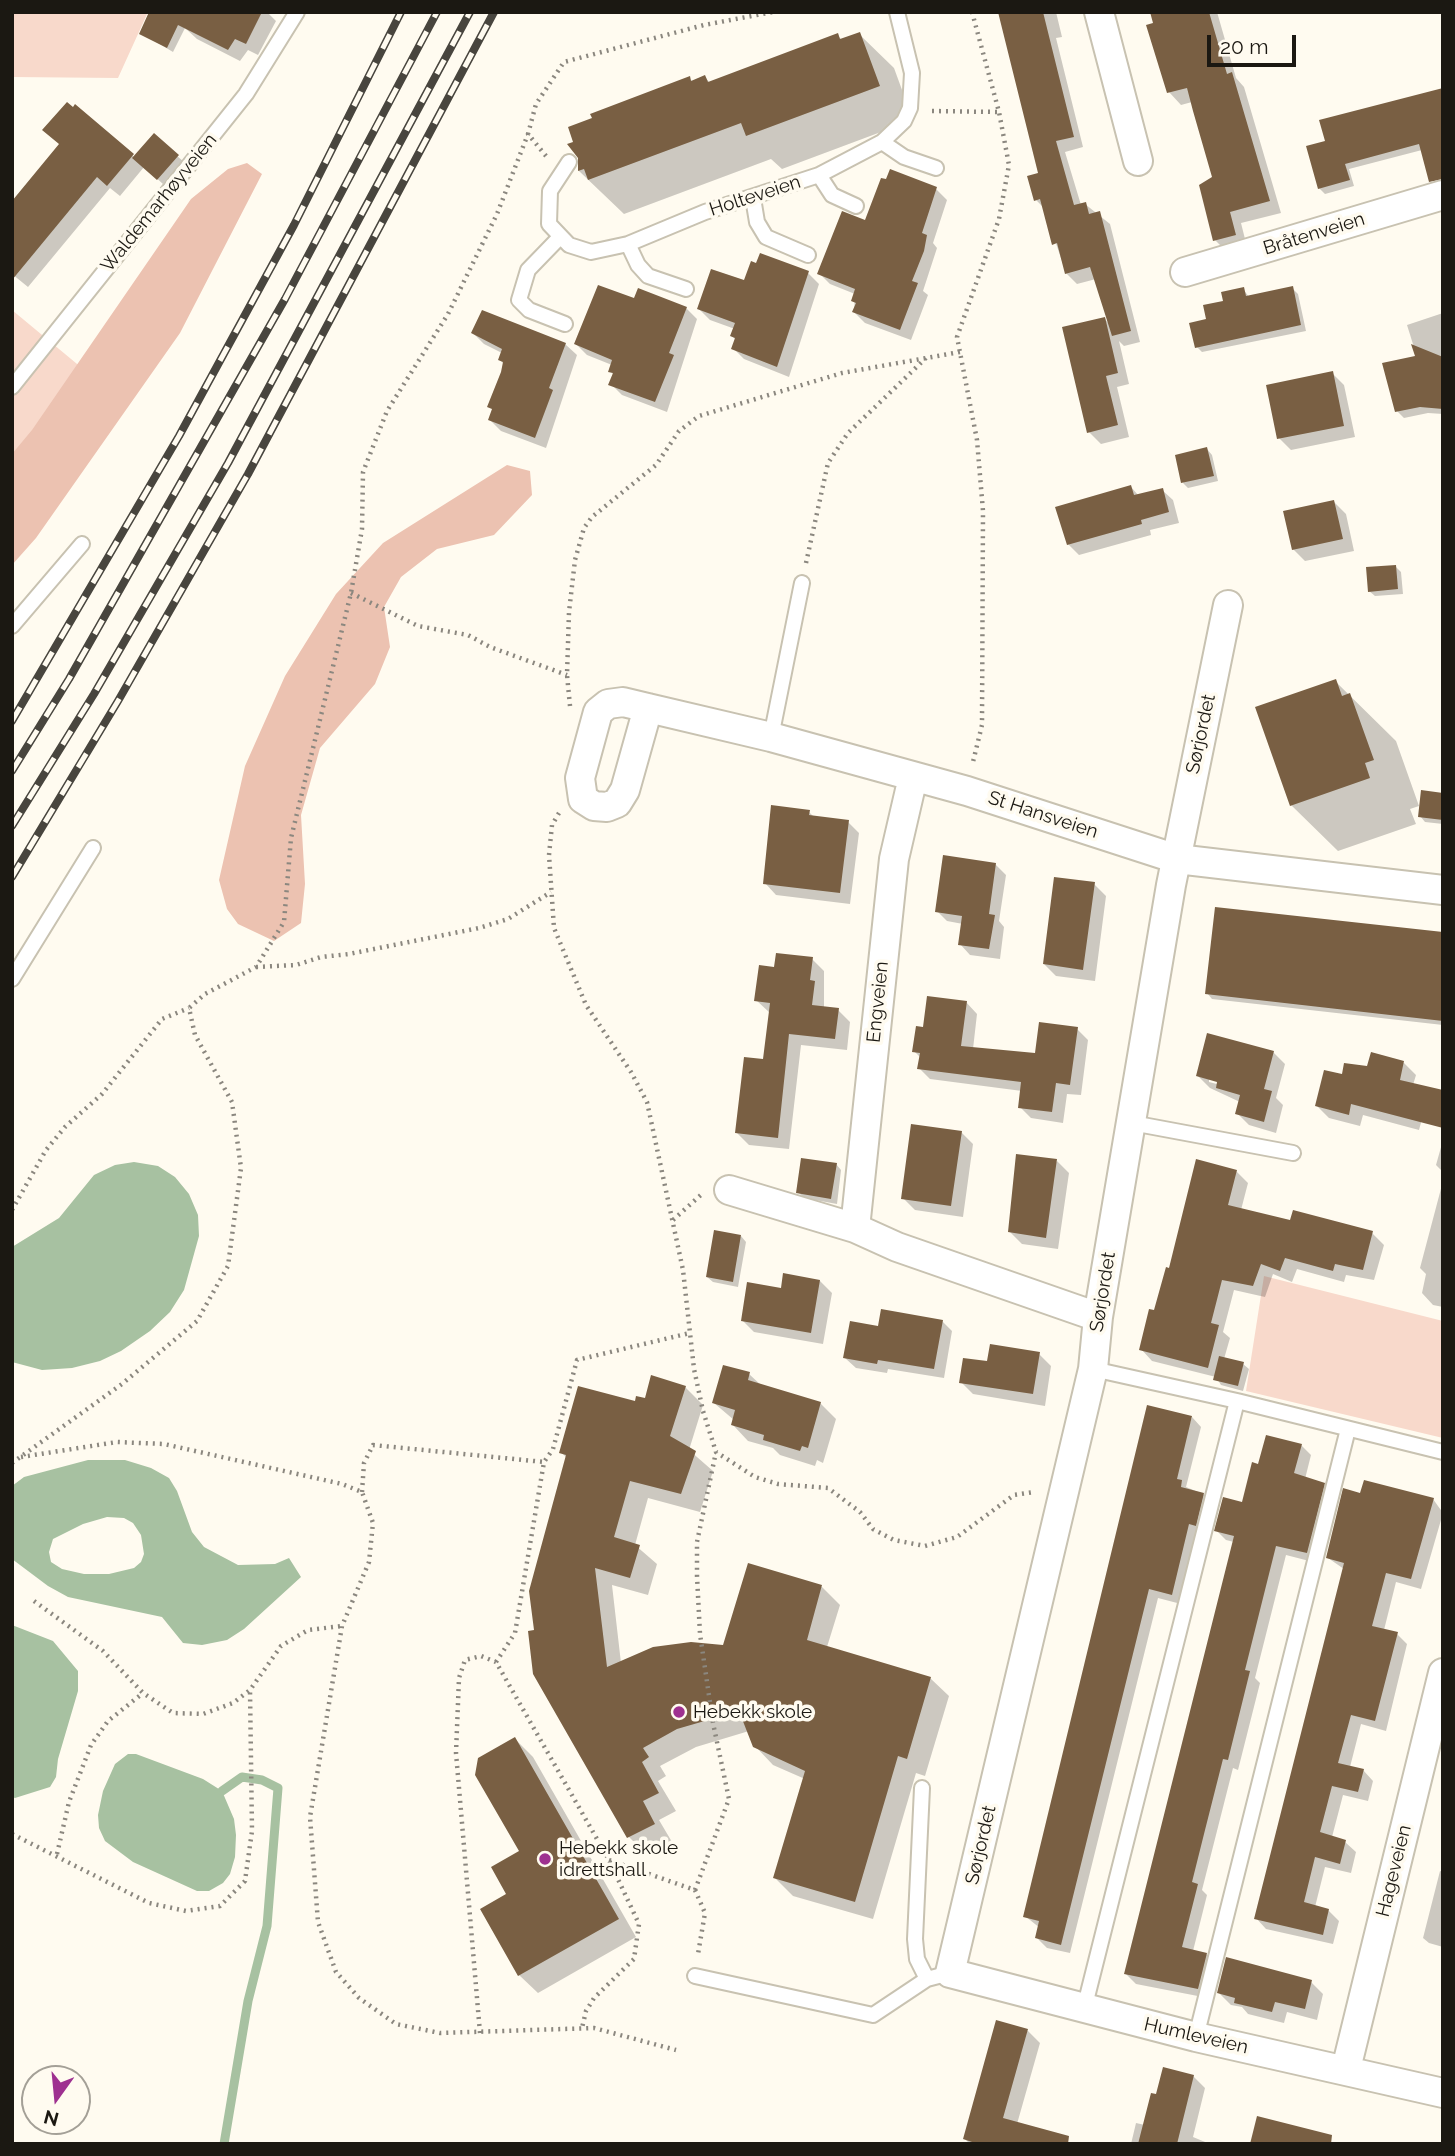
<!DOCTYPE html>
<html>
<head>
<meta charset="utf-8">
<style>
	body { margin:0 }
	#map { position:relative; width:1455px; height:2156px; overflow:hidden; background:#fffbf0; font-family:Raleway,sans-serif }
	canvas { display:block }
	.frame { position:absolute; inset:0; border:14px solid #1b1812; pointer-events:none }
	.north { position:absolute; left:21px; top:2065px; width:70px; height:70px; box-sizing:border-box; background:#fffbf0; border:2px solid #a4a097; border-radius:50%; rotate:195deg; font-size:19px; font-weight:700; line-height:28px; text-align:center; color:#1b1812 }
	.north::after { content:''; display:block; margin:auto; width:24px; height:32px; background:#9e3190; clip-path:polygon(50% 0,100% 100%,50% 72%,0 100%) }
	.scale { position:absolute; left:1207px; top:35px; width:89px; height:32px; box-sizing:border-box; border:4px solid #1b1812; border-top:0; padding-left:9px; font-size:21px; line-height:24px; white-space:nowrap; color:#1b1812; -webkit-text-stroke:5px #fffbf0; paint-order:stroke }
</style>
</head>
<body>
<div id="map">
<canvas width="1455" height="2156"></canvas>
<div class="frame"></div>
<div class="north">N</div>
<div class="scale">20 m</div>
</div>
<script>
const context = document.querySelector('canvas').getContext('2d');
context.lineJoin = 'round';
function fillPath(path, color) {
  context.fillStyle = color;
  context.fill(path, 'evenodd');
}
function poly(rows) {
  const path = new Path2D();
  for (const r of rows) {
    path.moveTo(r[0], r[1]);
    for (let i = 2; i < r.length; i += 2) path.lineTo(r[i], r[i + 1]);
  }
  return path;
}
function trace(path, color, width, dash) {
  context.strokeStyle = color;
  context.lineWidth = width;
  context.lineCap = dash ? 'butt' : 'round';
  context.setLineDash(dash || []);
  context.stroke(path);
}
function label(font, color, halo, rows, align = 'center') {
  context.font = font + ' Raleway,sans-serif';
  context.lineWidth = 7;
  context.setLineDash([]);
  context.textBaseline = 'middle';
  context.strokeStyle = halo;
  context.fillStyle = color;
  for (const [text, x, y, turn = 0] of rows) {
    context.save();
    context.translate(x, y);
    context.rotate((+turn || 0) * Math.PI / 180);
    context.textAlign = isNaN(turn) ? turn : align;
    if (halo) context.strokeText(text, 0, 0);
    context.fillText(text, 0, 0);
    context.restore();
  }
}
const green = poly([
	[12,12,148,12,118,78,12,77],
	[12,310,106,388,12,553],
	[1264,1276,1443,1321,1443,1438,1246,1391]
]);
const forest = poly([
	[247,163,262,174,180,333,36,538,12,565,12,454,32,430,191,199,228,169],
	[507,465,530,471,532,495,494,535,437,549,401,577,384,607,390,647,375,684,320,748,301,815,305,884,301,923,274,941,238,924,227,909,219,880,245,766,285,676,336,594,383,543]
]);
const water = poly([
	[134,1162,158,1166,175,1177,189,1194,198,1215,199,1236,184,1290,170,1312,150,1331,121,1351,100,1361,72,1368,42,1370,12,1362,12,1247,59,1218,94,1175,115,1165],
	[88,1460,125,1460,151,1468,169,1478,177,1491,192,1532,204,1547,238,1565,275,1564,289,1558,301,1577,244,1629,227,1640,202,1645,183,1643,162,1617,68,1597,48,1586,12,1559,12,1486,24,1477],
	[107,1517,124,1518,133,1523,141,1535,144,1554,141,1562,134,1568,109,1574,84,1574,62,1569,51,1562,49,1552,53,1539,83,1524],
	[12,1625,53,1641,78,1671,78,1691,58,1759,56,1777,50,1787,15,1798,12,1797],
	[128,1754,136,1754,203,1779,222,1791,234,1819,236,1835,235,1857,230,1874,223,1883,209,1891,197,1891,133,1862,105,1841,99,1828,98,1815,103,1791,115,1764]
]);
const shadow = poly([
	[192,12,267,12,276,21,258,55,248,50,240,61,197,39,185,28,173,52,141,33],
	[1000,12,1056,12,1062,37,1056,38,1083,147,1065,152,1081,205,1085,204,1110,224,1140,342,1124,346,1119,341,1129,384,1117,387,1129,437,1101,444,1089,432,1105,319,1110,325,1096,279,1077,284,1066,273,1044,208,1036,200,1040,174],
	[1151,12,1217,12,1236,78,1244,87,1281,213,1241,223,1247,247,1227,252,1215,240,1214,178,1192,102,1181,105,1169,92],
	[859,34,894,68,913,120,782,169,771,159,624,214,579,171,580,158,689,78,693,82,705,77,710,83,837,35,842,40],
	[1443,90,1422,150,1349,169,1354,186,1325,194,1319,188,1327,142],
	[76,106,135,158,177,156,183,161,163,184,144,167,120,196,110,188,28,287,12,274],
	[936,189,947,200,933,243,937,248,923,291,928,295,911,340,865,323,854,312,855,294,830,284,819,273,866,222],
	[808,273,819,284,789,377,744,359,733,348,736,340,732,336,735,329,710,320,699,309,745,283],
	[1292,288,1298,294,1306,331,1202,352,1197,347,1225,302,1243,289,1249,297],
	[635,301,686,308,697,319,667,412,622,395,611,384,614,375,610,371,612,365,587,355,576,344],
	[1443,313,1443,414,1428,413,1404,418,1397,411,1417,357,1407,325],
	[473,333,565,344,577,355,546,448,501,431,490,420,504,364,500,360,502,353,484,344],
	[1332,373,1344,385,1355,437,1291,450,1279,438],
	[1207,449,1212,455,1218,481,1188,488,1183,483],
	[1131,487,1139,496,1162,490,1173,500,1179,523,1150,530,1151,535,1079,555,1068,544],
	[1334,502,1346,514,1354,551,1305,561,1293,549],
	[1396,567,1401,572,1403,594,1375,596,1369,591],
	[1335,681,1396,741,1419,806,1410,809,1416,824,1338,851,1291,805],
	[1443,795,1443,824,1425,822,1420,816],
	[809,812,815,818,848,822,859,833,850,904,776,895,765,883],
	[995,864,1006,875,999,921,1004,927,1000,959,970,955,960,944,963,924,947,921,937,911],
	[1094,884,1106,896,1095,981,1056,976,1044,964],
	[1443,934,1443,1025,1212,999,1207,993],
	[812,959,824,971,824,1008,838,1010,850,1022,847,1050,801,1045,789,1149,749,1145,737,1133,765,1061,770,1013,756,1000,776,969],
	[966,1002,977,1014,973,1049,1036,1055,1077,1029,1088,1040,1081,1095,1067,1094,1063,1123,1031,1118,1020,1107,1022,1091,930,1079,919,1068,921,1058,914,1051,924,1029],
	[1273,1052,1285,1064,1276,1098,1283,1105,1276,1133,1249,1125,1237,1113,1240,1102,1210,1088,1198,1076],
	[1209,1078,1226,1083,1225,1086,1209,1082],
	[1404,1063,1416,1075,1413,1085,1428,1097,1419,1130,1363,1115,1360,1126,1329,1118,1317,1106,1343,1076,1368,1068],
	[961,1132,973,1144,963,1217,915,1210,903,1198],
	[1443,1140,1443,1172,1436,1165],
	[1057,1161,1069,1173,1058,1249,1022,1244,1010,1232],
	[836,1164,841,1170,837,1204,804,1198,798,1192],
	[1236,1171,1248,1183,1241,1210,1292,1222,1372,1233,1384,1245,1374,1280,1346,1275,1344,1282,1297,1269,1292,1282,1273,1274,1265,1297,1234,1290,1223,1332,1230,1338,1224,1359,1243,1364,1249,1369,1243,1391,1221,1385,1216,1377,1152,1361,1141,1349,1170,1270],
	[1443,1181,1443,1307,1433,1305,1422,1293,1426,1274,1420,1268],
	[741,1236,746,1242,738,1287,713,1282,707,1277],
	[820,1281,832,1293,823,1344,754,1332,742,1320,783,1290],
	[942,1321,952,1331,944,1378,888,1369,887,1373,856,1368,845,1358,880,1328],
	[1039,1354,1051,1366,1045,1406,973,1394,961,1382,989,1363],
	[749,1374,762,1386,820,1403,836,1419,823,1463,817,1460,815,1466,780,1455,773,1448,748,1441,733,1425,734,1420,714,1403],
	[685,1387,703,1405,689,1450,713,1471,700,1512,648,1498,635,1545,657,1564,648,1595,612,1585,621,1663,725,1647,749,1565,822,1587,840,1605,827,1647,930,1678,949,1696,925,1776,916,1773,873,1919,793,1896,775,1878,805,1779,773,1765,755,1746,749,1731,696,1747,660,1766,666,1776,658,1781,676,1811,659,1820,672,1842,647,1855,629,1837,535,1673,536,1632,567,1458,561,1452,636,1403],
	[1192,1417,1201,1427,1186,1487,1203,1494,1213,1504,1181,1604,1158,1598,1070,1953,1047,1948,1037,1938,1040,1928,1025,1916],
	[1301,1445,1311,1455,1305,1479,1324,1484,1334,1494,1317,1563,1286,1555,1255,1678,1260,1683,1238,1770,1233,1768,1202,1890,1207,1895,1193,1951,1206,1954,1216,1965,1208,1998,1136,1984,1126,1974,1234,1542,1226,1540,1216,1530,1243,1504,1260,1466],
	[1362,1496,1433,1499,1443,1513,1421,1589,1396,1582,1384,1630,1397,1634,1407,1644,1386,1731,1361,1724,1350,1767,1363,1770,1373,1781,1368,1801,1343,1795,1332,1837,1345,1842,1356,1852,1351,1873,1325,1867,1315,1907,1328,1910,1339,1921,1333,1944,1266,1929,1256,1918,1344,1569,1328,1558],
	[515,1739,533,1757,636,1937,538,1993,519,1975,521,1852],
	[1440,1871,1443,1872,1443,1947,1429,1943,1423,1938],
	[1311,1982,1323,1994,1317,2020,1287,2012,1284,2023,1248,2014,1242,2007,1231,2005,1219,1993],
	[998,2023,1028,2031,1040,2043,1017,2124,1050,2144,970,2144,965,2139],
	[1193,2076,1205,2088,1193,2137,1210,2144,1131,2144,1136,2123,1145,2125,1157,2096]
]);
const stream = poly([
	[222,1791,242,1777,262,1780,278,1788,267,1926,248,2001,224,2144]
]);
const building = poly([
	[149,12,262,12,246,44,235,39,228,50,178,25,167,48,139,34],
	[998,12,1043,12,1074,137,1056,141,1074,205,1086,202,1089,214,1100,211,1131,331,1112,336,1090,267,1065,274,1057,243,1052,245,1040,199,1034,201,1027,176,1038,173],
	[1150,12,1209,12,1227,74,1232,72,1270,201,1230,212,1236,235,1213,241,1199,185,1212,177,1193,111,1187,88,1167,93,1146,25,1153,23],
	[860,32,880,86,746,136,741,123,588,180,584,169,578,171,578,158,567,144,573,142,568,127,592,118,590,114,690,76,691,81,705,75,708,82,838,33,840,39],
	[1443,88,1443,179,1429,182,1419,144,1345,164,1350,180,1318,189,1306,146,1325,141,1319,120],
	[67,102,73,107,75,104,134,154,107,186,97,177,12,280,12,201,59,144,42,130],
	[154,133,179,155,157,180,132,158],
	[890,169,937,187,922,233,927,235,924,251,912,281,918,283,900,330,852,312,856,303,851,301,855,289,817,274,842,211,865,220,881,178,886,179],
	[760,253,809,271,777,367,731,349,735,338,730,336,735,323,697,309,711,269,744,280,751,261,756,263],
	[598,285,634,298,638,288,687,307,669,353,674,355,655,402,608,385,613,373,608,372,612,360,574,344],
	[1293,286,1301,325,1195,348,1189,323,1206,319,1203,305,1223,301,1221,292,1244,287,1246,296],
	[482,310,566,343,549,388,553,390,535,438,488,420,492,409,487,407,501,372,503,362,498,360,502,349,471,333],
	[1105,317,1118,373,1106,376,1118,425,1087,433,1062,327],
	[1411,344,1443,357,1443,409,1420,407,1395,412,1382,363,1415,356],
	[1333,371,1344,426,1277,439,1266,385],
	[1207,447,1214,476,1181,483,1175,455],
	[1131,485,1134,495,1163,488,1169,512,1141,520,1142,524,1067,545,1055,507],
	[1334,500,1343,539,1292,550,1283,511],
	[1396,565,1398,589,1368,592,1366,567],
	[1336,679,1342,696,1350,693,1374,760,1365,763,1370,778,1290,806,1255,707],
	[1421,790,1443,793,1443,820,1418,817],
	[771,805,810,810,809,815,849,820,840,893,763,884],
	[943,855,996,863,989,914,995,915,989,949,958,945,962,916,935,912],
	[1054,877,1095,882,1083,970,1043,964],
	[1215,907,1443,932,1443,1021,1205,994],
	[776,953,813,957,810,980,815,981,812,1005,839,1008,835,1039,789,1034,778,1138,735,1133,744,1057,763,1059,770,1003,754,1001,759,965,774,967],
	[927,996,967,1001,961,1046,1035,1053,1039,1022,1078,1027,1070,1085,1056,1083,1052,1112,1018,1108,1021,1082,917,1069,920,1053,912,1052,916,1026,923,1027],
	[1207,1033,1274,1051,1264,1089,1272,1091,1264,1122,1235,1114,1240,1095,1216,1088,1217,1082,1196,1076],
	[1371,1052,1404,1061,1400,1080,1443,1090,1443,1128,1351,1104,1349,1115,1315,1106,1324,1070,1342,1074,1344,1063,1367,1066],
	[911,1124,962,1131,951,1206,901,1199],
	[1016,1154,1057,1159,1046,1238,1008,1232],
	[801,1158,837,1163,831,1199,796,1193],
	[1196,1159,1237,1170,1228,1205,1290,1220,1293,1210,1373,1231,1363,1270,1335,1264,1333,1271,1285,1258,1280,1271,1261,1264,1253,1286,1222,1280,1211,1323,1219,1325,1208,1368,1139,1350,1149,1309,1154,1310,1166,1267,1169,1268],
	[714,1230,741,1235,733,1282,706,1277],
	[783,1273,820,1280,811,1333,741,1321,747,1282,781,1288],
	[881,1309,943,1320,934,1369,878,1360,877,1364,843,1358,850,1321,878,1326],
	[990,1344,1040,1352,1033,1394,959,1383,963,1358,987,1361],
	[1219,1356,1244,1362,1238,1386,1213,1380],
	[723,1365,750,1372,748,1380,821,1402,808,1448,802,1446,800,1451,763,1440,764,1435,731,1425,735,1410,712,1403],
	[651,1375,686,1386,670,1436,696,1451,681,1494,630,1481,614,1537,640,1545,630,1578,595,1568,607,1667,653,1647,691,1642,723,1645,748,1563,822,1585,807,1640,931,1677,907,1759,898,1756,855,1902,773,1878,805,1771,753,1747,739,1711,677,1729,643,1748,649,1757,642,1762,659,1793,643,1801,655,1824,627,1838,533,1674,528,1631,534,1630,529,1591,566,1455,559,1453,578,1386,635,1401,636,1396,645,1398],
	[1147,1405,1192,1416,1177,1479,1182,1480,1181,1487,1204,1493,1196,1526,1189,1524,1172,1595,1149,1589,1061,1945,1035,1938,1039,1921,1023,1917],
	[1266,1435,1302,1444,1294,1473,1325,1483,1307,1553,1276,1546,1245,1670,1250,1671,1228,1760,1223,1759,1205,1830,1192,1882,1198,1884,1182,1947,1207,1953,1198,1989,1124,1974,1234,1536,1214,1531,1223,1497,1242,1502,1252,1462,1258,1464],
	[1364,1480,1434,1498,1411,1579,1386,1573,1372,1626,1398,1632,1375,1721,1351,1715,1338,1763,1364,1769,1358,1792,1332,1786,1320,1832,1346,1840,1340,1864,1315,1857,1304,1902,1329,1909,1323,1935,1254,1919,1344,1563,1326,1558,1343,1488,1360,1493],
	[515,1737,619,1919,518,1976,480,1909,506,1894,491,1867,519,1851,475,1775,478,1758],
	[1226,1957,1312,1980,1305,2009,1275,2002,1272,2012,1234,2003,1235,1998,1217,1993],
	[996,2020,1028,2029,1003,2118,1069,2136,1068,2144,978,2144,963,2139],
	[1163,2067,1194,2075,1177,2144,1138,2144,1151,2093,1156,2094],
	[1257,2116,1332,2135,1331,2144,1250,2144]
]);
const path = poly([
	[972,12,999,112,1009,165,999,219,957,337,977,440,983,511,982,725,973,762],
	[932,111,999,112],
	[546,156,528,134,536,104,564,62,704,25,773,12],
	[806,563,828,463,848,433,926,358],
	[351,593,418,626,468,635,490,647,567,675],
	[570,706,567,675,569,612,575,560,584,528,592,517,656,465,679,431,699,416,842,373,960,352],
	[559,813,552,825,549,855,554,928,586,1005,631,1072,647,1102,683,1270,694,1369,703,1411,716,1452,755,1477,778,1484,828,1488,860,1512,873,1529,894,1540,925,1546,957,1537,1014,1495,1034,1492],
	[256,967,296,965,321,957,349,954,479,928,508,919,551,892],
	[12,1210,46,1150,65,1127,102,1094,162,1019,189,1008],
	[673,1220,703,1193],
	[21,1457,117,1442,164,1444,342,1484,362,1492,373,1523,369,1562,342,1626,310,1817,318,1922,336,1972,359,1998,396,2024,440,2033,594,2028,676,2050],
	[12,1463,122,1384,197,1321,228,1266,241,1168,232,1102,195,1035,189,1008,205,994,256,967,284,922,291,838,351,593,362,529,363,472,387,411,448,314,497,214,528,134],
	[362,1492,364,1463,373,1445,544,1462],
	[34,1601,103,1651,143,1693,173,1713,203,1714,233,1703,250,1690,281,1646,308,1630,342,1626],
	[496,1662,515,1633,544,1462,553,1449,577,1360,690,1333],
	[12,1834,149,1903,186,1911,220,1906,245,1881,252,1831,250,1690],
	[57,1854,69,1802,91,1745,108,1721,143,1693],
	[609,1860,695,1890,705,1913,698,1954],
	[695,1890,729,1799,713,1723,700,1634,697,1576,697,1542,716,1452],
	[480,2033,456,1753,459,1678,465,1660,481,1656,496,1662,609,1860,639,1924,634,1959,594,1998,586,2011,582,2028]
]);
const service = poly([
	[882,142,904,157,936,168],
	[569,162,550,191,549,224,569,245,591,252,628,244,705,212,819,175,882,142,904,121,910,108,912,73,897,12],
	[819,175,832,195,856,206],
	[753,198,757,222,766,237,808,255],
	[559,238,528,270,519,300,529,310,565,324],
	[628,244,638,265,648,276,686,289],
	[12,387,246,94,297,12],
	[12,626,82,544],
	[771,737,802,583],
	[12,979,93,848],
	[1132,1123,1293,1153],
	[1093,1369,1237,1401,1443,1452],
	[922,1788,915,1939,917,1959,927,1979],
	[695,1976,873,2015,927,1979,950,1973],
	[1084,2009,1237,1401],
	[1196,2037,1348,1429]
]);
const minor = poly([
	[1099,12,1138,161],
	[1185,272,1443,195],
	[1228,605,1171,885,1098,1317,1093,1369,950,1973,1196,2037,1443,2093],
	[648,708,625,790,617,803,607,807,594,806,583,799,580,778,598,712,608,704,623,702,648,708,771,737,967,791,1177,859,1443,890],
	[729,1190,855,1228,897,1247,1098,1317],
	[855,1228,894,859,913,777],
	[1346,2069,1443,1673]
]);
const rail = poly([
	[12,721,179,436,294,225,401,12],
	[12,771,69,679,285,299,437,12],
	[12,826,94,694,228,463,470,12],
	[12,877,118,701,248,474,494,12]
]);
const markers = [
	[679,1712,7,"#9e3190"],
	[545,1859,7,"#9e3190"]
];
const streetNames = [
	["Holteveien",755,196,-18],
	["Waldemarhøyveien",159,203,-51],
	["Bråtenveien",1314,234,-17],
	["Sørjordet",1201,734,-78],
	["St Hansveien",1043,815,18],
	["Engveien",878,1002,-84],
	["Sørjordet",1103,1292,-81],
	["Sørjordet",981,1845,-77],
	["Hageveien",1394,1871,-76],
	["Humleveien",1196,2036,13]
];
const poiNames = [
	["Hebekk skole",693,1712],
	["Hebekk skole",559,1848],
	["idrettshall",559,1870]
];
fillPath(green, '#f8d9cb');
fillPath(forest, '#ecc2b1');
fillPath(water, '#a7c1a1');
fillPath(shadow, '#0003');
trace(stream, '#a7c1a1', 9);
fillPath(building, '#795f43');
trace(service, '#c8c2b1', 18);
trace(minor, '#c8c2b1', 32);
trace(path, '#8b877f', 4.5, [2, 5]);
trace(service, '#fff', 14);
trace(minor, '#fff', 28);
trace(rail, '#48453e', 8);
trace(rail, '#fffbf0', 5, [16]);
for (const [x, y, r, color] of markers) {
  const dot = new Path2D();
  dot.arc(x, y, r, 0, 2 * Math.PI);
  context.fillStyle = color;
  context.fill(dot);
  trace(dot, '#fffbf0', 2.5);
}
label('19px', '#1b1812', '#fffbf0', streetNames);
label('19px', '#1b1812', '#fffbf0', poiNames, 'left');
</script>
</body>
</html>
